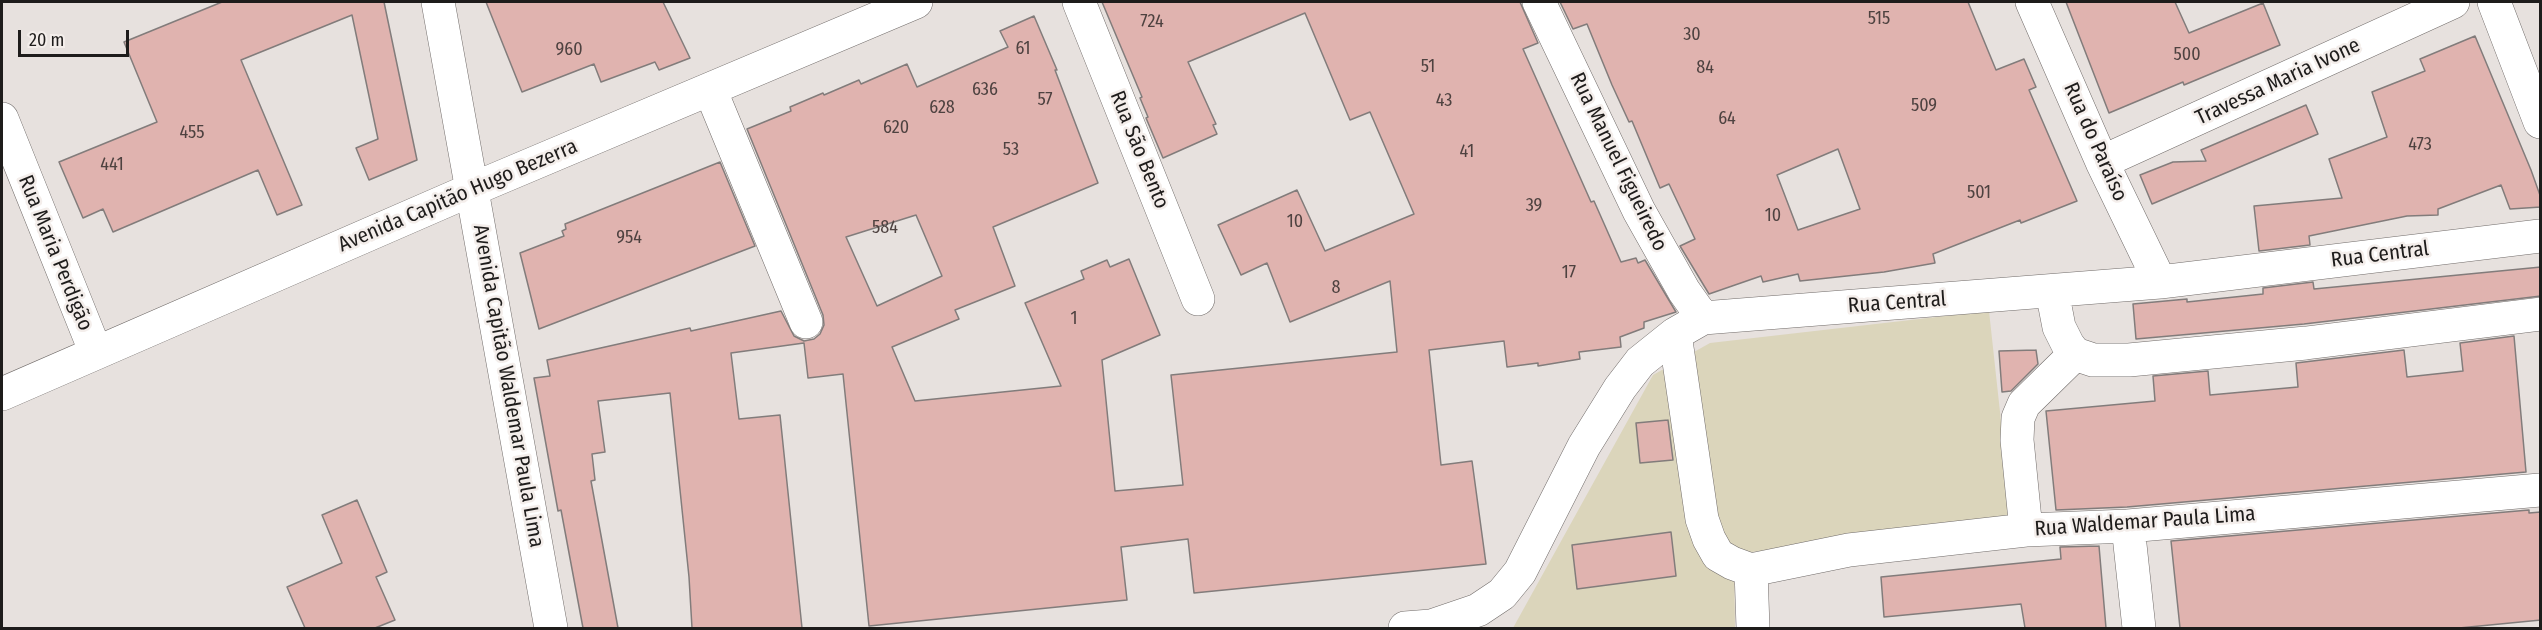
<!DOCTYPE html>
<html>
<head>
<meta charset="utf-8">
<style>
	body { margin:0 }
	#map { position:relative; width:2542px; height:630px; overflow:hidden; background:#e7e1de; font-family:"Fira Sans Condensed",sans-serif }
	canvas { display:block }
	.frame { position:absolute; inset:0; border:3px solid #1e1c1b; pointer-events:none }
	.scale { position:absolute; left:18px; top:30px; width:111px; height:27px; box-sizing:border-box; border:3px solid #1e1c1b; border-top:0; padding-left:8px; font-size:18px; line-height:21px; white-space:nowrap; color:#1e1c1b; -webkit-text-stroke:4px #f4eeeb; paint-order:stroke }
</style>
</head>
<body>
<div id="map">
<canvas width="2542" height="630"></canvas>
<div class="frame"></div>
<div class="scale">20 m</div>
</div>
<script>
const context = document.querySelector('canvas').getContext('2d');
context.lineJoin = 'round';
function fillPath(path, color) {
  context.fillStyle = color;
  context.fill(path, 'evenodd');
}
function poly(rows) {
  const path = new Path2D();
  for (const r of rows) {
    path.moveTo(r[0], r[1]);
    for (let i = 2; i < r.length; i += 2) path.lineTo(r[i], r[i + 1]);
  }
  return path;
}
function trace(path, color, width, dash) {
  context.strokeStyle = color;
  context.lineWidth = width;
  context.lineCap = dash ? 'butt' : 'round';
  context.setLineDash(dash || []);
  context.stroke(path);
}
function label(font, color, halo, rows, align = 'center') {
  context.font = font + ' "Fira Sans Condensed",sans-serif';
  context.lineWidth = 5;
  context.setLineDash([]);
  context.textBaseline = 'middle';
  context.strokeStyle = halo;
  context.fillStyle = color;
  for (const [text, x, y, turn = 0] of rows) {
    context.save();
    context.translate(x, y);
    context.rotate((+turn || 0) * Math.PI / 180);
    context.textAlign = isNaN(turn) ? turn : align;
    if (halo) context.strokeText(text, 0, 0);
    context.fillText(text, 0, 0);
    context.restore();
  }
}
const green = poly([
	[1989,311,2012,522,1734,554,1735,628,1513,628,1653,375,1710,343]
]);
const building = poly([
	[222,2,384,2,417,160,369,180,356,148,378,139,352,15,241,60,302,205,277,215,258,170,113,232,103,209,83,218,59,162,157,122,124,42,222,2],
	[486,2,663,2,690,58,659,70,655,62,601,82,594,64,522,92,486,2],
	[1102,2,1520,2,1538,43,1523,49,1591,202,1594,201,1621,262,1636,258,1638,263,1645,260,1676,312,1644,322,1644,328,1620,337,1621,347,1579,352,1580,359,1538,366,1538,363,1507,367,1504,341,1429,350,1441,465,1472,461,1486,564,1194,593,1188,539,1121,547,1127,600,869,626,843,374,808,378,804,343,731,353,739,419,780,415,802,628,692,628,689,577,670,393,598,401,605,452,592,454,595,480,591,481,618,628,583,628,561,510,558,511,534,378,550,376,547,360,690,328,691,331,781,311,794,336,804,341,814,339,820,334,824,325,823,315,747,129,791,111,790,107,823,93,824,95,859,80,861,84,907,64,917,87,1008,47,1000,31,1034,16,1057,70,1055,70,1098,183,993,227,1015,286,955,310,959,319,892,347,915,401,1061,386,1025,303,1084,279,1081,271,1107,260,1110,267,1129,259,1160,335,1102,360,1115,491,1183,485,1171,375,1397,352,1390,281,1290,322,1267,263,1241,275,1218,225,1297,190,1325,251,1414,214,1370,112,1350,120,1305,13,1188,62,1216,124,1213,125,1217,134,1163,158,1146,118,1148,117,1140,98,1142,97,1102,2],
	[916,215,942,276,877,306,846,237,916,215],
	[1560,2,1968,2,1996,70,2024,59,2036,87,2029,90,2077,201,2021,223,2020,220,1933,254,1935,263,1884,272,1800,281,1798,274,1763,282,1761,276,1709,294,1680,246,1695,239,1669,184,1660,188,1632,121,1629,122,1612,85,1587,24,1573,29,1560,2],
	[1838,149,1860,209,1798,230,1777,175,1838,149],
	[2066,2,2175,2,2189,33,2263,3,2280,45,2184,85,2183,82,2109,113,2066,2],
	[2475,36,2531,170,2541,198,2541,207,2510,209,2501,185,2438,209,2438,215,2407,216,2309,236,2310,245,2259,251,2254,206,2342,198,2329,159,2387,137,2372,92,2425,71,2420,59,2475,36],
	[2306,105,2318,134,2152,204,2140,175,2173,162,2206,161,2201,150,2306,105],
	[720,162,755,246,539,329,520,253,564,236,562,231,566,229,565,224,720,162],
	[2541,267,2541,296,2304,324,2136,339,2133,304,2187,299,2187,302,2263,294,2263,288,2313,282,2314,289,2541,267],
	[2514,336,2526,472,2127,507,2056,510,2046,411,2155,401,2153,376,2208,371,2210,395,2298,387,2296,363,2404,350,2407,377,2463,371,2460,343,2514,336],
	[2036,350,2038,364,2011,391,2002,392,1999,351,2036,350],
	[1668,420,1673,460,1640,463,1636,423,1668,420],
	[357,500,387,572,376,577,395,620,375,628,305,628,287,587,342,563,322,515,357,500],
	[2529,510,2529,513,2541,512,2541,620,2459,628,2180,628,2171,541,2529,510],
	[1671,532,1676,576,1577,589,1572,545,1671,532],
	[2099,546,2106,628,2025,628,2021,604,1884,617,1881,577,2061,559,2060,547,2099,546]
]);
const minor = poly([
	[438,2,551,628],
	[1079,2,1198,299],
	[1539,2,1639,211,1684,291,1703,318],
	[2032,2,2102,162,2160,282],
	[2494,2,2540,122],
	[710,89,806,322],
	[2,119,96,353],
	[2102,162,2453,2],
	[2052,291,2059,327,2068,345,2075,354,2093,360,2129,360,2306,343,2540,314],
	[1675,334,1702,519,1709,539,1718,555,1732,563,1751,570,1753,628],
	[2,394,473,189,916,2],
	[2128,526,2139,628],
	[2026,530,2017,440,2018,418,2024,404,2075,354],
	[1751,570,1849,550,2026,530,2128,526,2540,490],
	[1405,628,1431,626,1478,610,1502,594,1520,572,1584,446,1620,388,1640,362,1675,334,1703,318,2160,282,2540,236]
]);
const numberNames = [
	["515",1879,19],
	["724",1152,22],
	["30",1692,35],
	["61",1023,49],
	["960",569,50],
	["500",2187,55],
	["51",1428,67],
	["84",1705,68],
	["636",985,90],
	["57",1045,100],
	["43",1444,101],
	["509",1924,106],
	["628",942,108],
	["64",1727,119],
	["620",896,128],
	["455",192,133],
	["473",2420,145],
	["53",1011,150],
	["41",1467,152],
	["441",112,165],
	["501",1979,193],
	["39",1534,206],
	["10",1773,216],
	["10",1295,222],
	["584",885,228],
	["954",629,238],
	["17",1569,273],
	["8",1336,288],
	["1",1074,319]
];
const streetNames = [
	["Travessa Maria Ivone",2278,82,-25],
	["Rua do Paraíso",2095,142,66],
	["Rua São Bento",1139,150,68],
	["Rua Manuel Figueiredo",1618,162,64],
	["Avenida Capitão Hugo Bezerra",458,196,-23],
	["Rua Maria Perdigão",55,253,68],
	["Rua Central",2380,255,-7],
	["Rua Central",1897,303,-4],
	["Avenida Capitão Waldemar Paula Lima",508,386,80],
	["Rua Waldemar Paula Lima",2145,522,-4]
];
fillPath(green, '#dbd5bb');
fillPath(building, '#e0b3af');
trace(building, '#827c7b', 1.5);
trace(minor, '#716c6a', 34);
trace(minor, '#fff', 33);
label('18px', '#4e4240', null, numberNames);
label('21px', '#1e1c1b', '#f4eeeb', streetNames);
</script>
</body>
</html>
